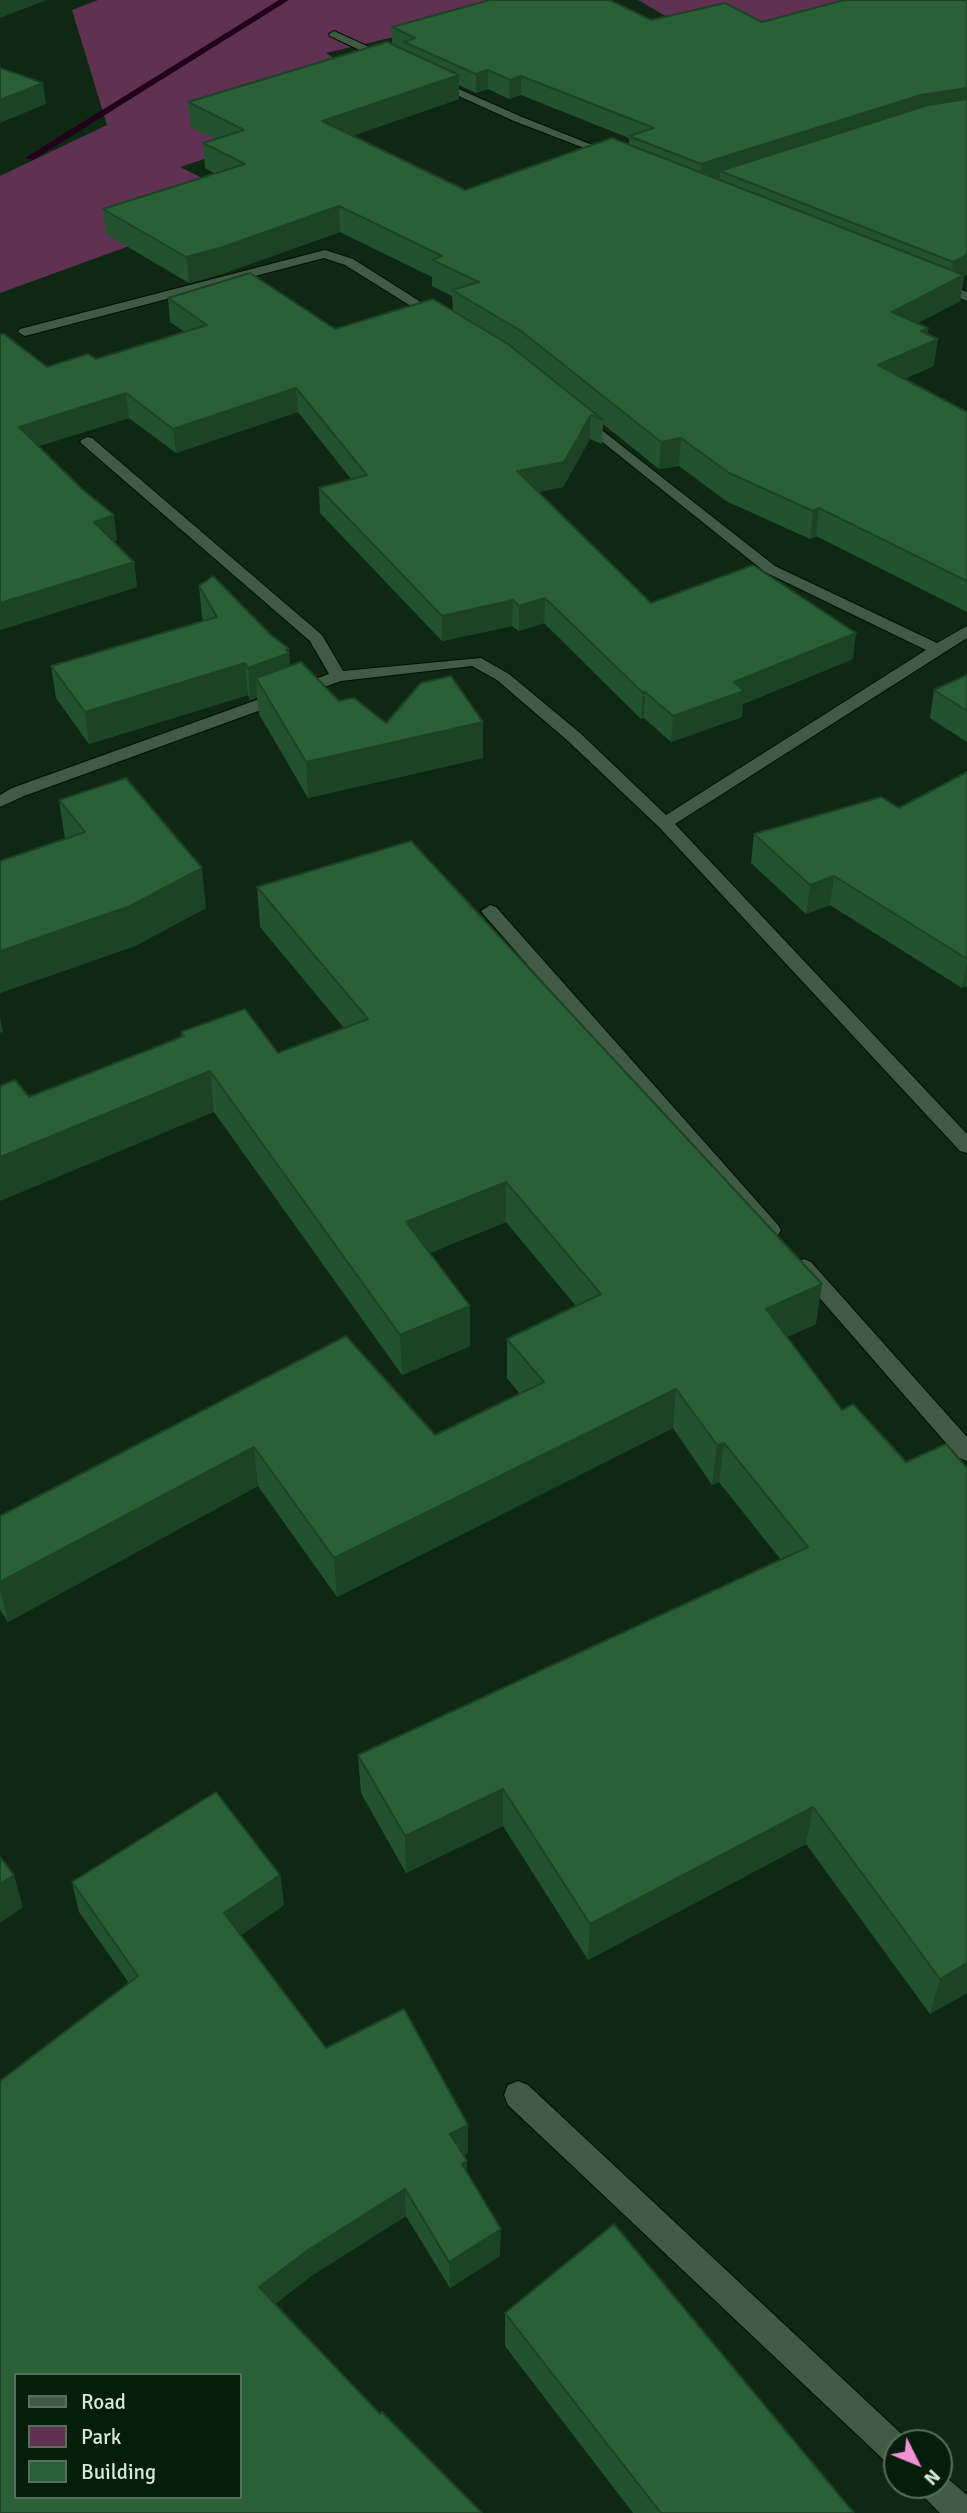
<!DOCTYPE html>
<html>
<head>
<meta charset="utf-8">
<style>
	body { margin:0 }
	#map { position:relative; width:967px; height:2513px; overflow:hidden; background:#0e2814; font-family:Signika,sans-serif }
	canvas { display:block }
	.legend { position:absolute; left:14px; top:2373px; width:228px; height:126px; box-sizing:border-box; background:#051e0b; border:2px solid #596f5e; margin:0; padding:9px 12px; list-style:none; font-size:21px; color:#d8e8da }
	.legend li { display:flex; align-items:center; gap:14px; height:35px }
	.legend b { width:35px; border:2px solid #596f5e }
	.north { position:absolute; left:883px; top:2429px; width:70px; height:70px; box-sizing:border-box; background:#051e0b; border:2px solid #596f5e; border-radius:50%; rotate:133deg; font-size:19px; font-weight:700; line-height:28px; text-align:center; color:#d8e8da }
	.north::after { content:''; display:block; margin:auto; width:24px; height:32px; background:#f391d6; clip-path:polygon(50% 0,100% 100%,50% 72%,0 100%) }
</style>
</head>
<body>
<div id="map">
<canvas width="967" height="2513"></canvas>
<ul class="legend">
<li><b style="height:9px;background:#405b44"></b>Road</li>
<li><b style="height:19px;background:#5f3252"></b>Park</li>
<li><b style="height:19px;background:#296035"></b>Building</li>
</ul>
<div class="north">N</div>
</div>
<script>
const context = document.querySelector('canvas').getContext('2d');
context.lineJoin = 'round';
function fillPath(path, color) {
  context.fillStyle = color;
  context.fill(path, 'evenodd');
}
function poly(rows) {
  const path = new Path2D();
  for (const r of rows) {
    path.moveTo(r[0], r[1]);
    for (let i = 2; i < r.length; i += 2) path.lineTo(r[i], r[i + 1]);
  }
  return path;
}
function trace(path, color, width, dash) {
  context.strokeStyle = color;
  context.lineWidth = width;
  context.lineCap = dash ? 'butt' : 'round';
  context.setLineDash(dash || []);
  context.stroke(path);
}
const green = poly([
	[98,0,551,0,326,53,392,96,180,167,250,202,0,293,0,176,107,125,72,10],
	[638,0,873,0,721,48]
]);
const stream = poly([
	[279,0,289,0,33,160,25,158,279,0]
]);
const minor = poly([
	[334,31,393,58,394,60,385,62,330,36,329,34,334,31],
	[434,78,522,117,620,156,610,158,514,121,430,83,429,81,434,78],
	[325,250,353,259,446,318,440,322,435,321,345,265,324,258,25,336,18,332,20,329,325,250],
	[934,279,967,292,967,301,930,286,928,283,934,279],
	[580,413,775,566,937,643,967,626,967,638,675,824,967,1134,967,1153,960,1151,659,827,568,741,497,680,472,666,341,681,24,796,0,807,0,795,12,788,329,674,310,641,82,444,80,441,87,437,92,438,322,635,343,671,481,658,509,674,580,733,666,815,926,650,765,572,575,420,575,414,580,413],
	[490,905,496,907,778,1225,781,1230,778,1235,771,1237,764,1235,484,915,481,911,490,905],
	[804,1259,811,1262,967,1437,967,1461,959,1458,797,1272,793,1267,797,1262,804,1259],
	[518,2081,528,2085,908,2440,909,2443,897,2443,897,2467,886,2462,508,2105,504,2095,508,2085,518,2081],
	[939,2471,967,2495,967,2513,940,2513,923,2496,918,2485,939,2485,939,2471]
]);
const wall = poly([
	[844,0,964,276,960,301,917,323,928,328,927,334,934,366,904,379,967,412,967,612,816,536,810,539,726,501,679,466,659,469,603,424,602,444,590,439,563,487,538,492,651,603,853,659,743,704,742,717,671,742,644,718,641,719,544,623,519,631,512,626,442,641,320,513,319,488,351,479,298,412,176,453,129,418,39,446,117,540,114,541,134,562,137,587,0,630,0,335,47,367,96,359,185,332,170,322,168,298,335,329,453,311,452,296,432,286,432,277,340,232,222,274,189,283,106,234,103,209,216,174,205,168,203,143,215,139,191,127,188,102,392,44,392,27,651,20,762,22],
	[459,85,476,93,488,89,509,99,521,95,629,138,629,144,465,190,352,136,459,99],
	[199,586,290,666,339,701,386,723,483,758,308,798,259,714,257,697,250,700,248,695,89,744,56,698,51,666,204,621,202,617],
	[967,675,967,742,930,718,934,690],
	[967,772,967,987,965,986,962,988,830,905,806,914,751,863,754,834,899,808],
	[59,800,206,908,135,946,0,993,0,861,65,839],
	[257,887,816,1324,787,1337,967,1993,930,2014,806,1844,588,1960,503,1826,406,1873,361,1793,358,1755,781,1560,719,1482,712,1485,673,1428,337,1597,258,1486,8,1622,0,1610,0,1516,346,1336,435,1435,520,1394,507,1378,507,1339,576,1306,506,1222,430,1253,470,1306,470,1346,402,1375,214,1112,29,1097,181,1037,181,1032,278,1053,344,1028,260,927],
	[280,1875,284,1905,241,1935,326,2048,468,2153,463,2155,467,2171,500,2256,450,2288,406,2216,311,2276,275,2304,380,2414,0,2513,129,1983,79,1912,72,1882],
	[505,2313,854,2513,633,2513,505,2346]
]);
const shadedWall = poly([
	[0,0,47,0,0,18],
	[488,70,488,89,476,93,476,74],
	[459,75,459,99,323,146,322,121],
	[521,76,521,95,509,99,510,80],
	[43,83,46,104,0,123,0,100],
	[967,88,967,103,720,171,720,178,700,184,701,164,921,95],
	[339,206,340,232,222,274,189,283,186,257],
	[967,255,967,275,964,276,960,301,888,339,892,312,950,282,953,262],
	[928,328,926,344,938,339,934,366,875,392,878,365,921,331],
	[296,388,298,412,176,453,173,429],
	[126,393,129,418,23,451,19,427],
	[591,415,590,439,563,487,517,496,517,471],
	[681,438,679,466,659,469,661,442],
	[819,508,816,536,810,539,813,511],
	[114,515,117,540,97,547,94,522],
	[134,562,137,587,0,630,0,603],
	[545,598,544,623,519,631,519,606],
	[513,600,512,626,442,641,442,616],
	[856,633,853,659,743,704,742,717,671,742,673,716,734,682],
	[289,649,291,681,256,678,257,697,250,700,248,668],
	[245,663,248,695,89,744,85,712],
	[645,692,644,718,641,719,643,693],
	[483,722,483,758,308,798,306,762],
	[202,868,206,908,135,946,0,993,0,951],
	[834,876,830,905,806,914,810,885],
	[967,961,967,974,965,986,962,988],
	[0,1017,3,1032,0,1033],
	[210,1071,214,1112,0,1201,0,1157],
	[506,1182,506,1222,407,1262,406,1222],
	[822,1284,816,1324,761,1349,766,1309],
	[470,1306,470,1346,402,1375,400,1335],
	[676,1389,673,1428,337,1597,334,1558],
	[724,1443,719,1482,712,1485,717,1445],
	[254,1447,258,1486,8,1622,0,1590,0,1582],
	[503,1789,503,1826,406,1873,405,1836],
	[813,1807,806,1844,588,1960,590,1924],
	[14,1875,23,1907,0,1923,0,1884],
	[280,1875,284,1905,229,1943,224,1913],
	[967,1963,967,1993,930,2014,940,1979],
	[468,2125,468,2153,451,2162,450,2134],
	[467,2161,467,2188,462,2164],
	[405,2189,406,2216,311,2276,264,2313,259,2287,308,2250],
	[501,2229,500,2256,450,2288,449,2262]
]);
const building = poly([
	[490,0,610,0,651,20,725,3,762,22,844,0,967,0,967,88,921,95,701,164,629,136,654,128,521,76,510,80,488,70,476,74,404,42,415,38,392,27,490,0],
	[387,42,459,75,322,121,465,190,612,138,964,275,892,312,928,328,921,331,938,339,878,365,967,412,967,581,819,508,813,511,729,473,681,438,661,442,521,331,452,290,479,282,432,260,442,256,339,206,220,248,186,257,103,209,245,164,203,143,244,130,188,102,387,42],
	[0,68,43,83,0,100,0,68],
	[967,99,967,255,953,262,720,171,928,105,967,99],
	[250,273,335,329,433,299,508,344,603,420,591,415,564,462,517,471,651,603,753,565,856,633,734,682,744,691,673,716,645,692,643,693,545,598,519,606,513,600,442,616,319,488,367,475,296,388,173,429,126,393,19,427,82,489,114,515,94,522,134,562,0,603,0,335,4,334,47,367,88,354,96,359,207,325,168,298,250,273],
	[213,576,271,635,289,649,286,650,289,653,248,668,245,663,85,712,51,666,217,617,199,586,213,576],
	[301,662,339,701,354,698,386,723,421,683,451,676,483,722,306,762,256,678,301,662],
	[967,675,967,711,934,690,967,675],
	[967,772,967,959,834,876,810,885,754,834,881,797,899,808,967,772],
	[126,778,202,868,130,906,0,951,0,861,85,832,59,800,126,778],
	[411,841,822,1284,766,1309,842,1410,853,1404,906,1462,946,1444,967,1468,967,1963,940,1979,813,1807,590,1924,503,1789,405,1836,358,1755,808,1547,724,1443,717,1445,676,1389,334,1558,254,1447,0,1582,0,1516,346,1336,435,1435,544,1382,507,1339,601,1294,506,1182,406,1222,470,1306,400,1335,210,1071,0,1157,0,1086,15,1080,29,1097,184,1036,181,1032,245,1009,278,1053,368,1019,257,887,411,841],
	[216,1792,280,1875,224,1913,326,2048,404,2009,468,2125,450,2134,467,2161,462,2164,501,2229,449,2262,405,2189,308,2250,259,2287,380,2414,382,2412,482,2513,0,2513,0,2081,138,1976,72,1882,216,1792],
	[16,2375,240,2375,240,2497,16,2497,16,2375],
	[0,1857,14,1875,0,1884,0,1857],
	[614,2224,854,2513,661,2513,505,2313,614,2224]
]);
fillPath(green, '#5f3252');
fillPath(stream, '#210019');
trace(minor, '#001002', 2);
fillPath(minor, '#405b44');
fillPath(wall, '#23532e');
fillPath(shadedWall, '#1d4325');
fillPath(building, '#296035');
trace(building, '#1d4325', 2);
</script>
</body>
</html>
